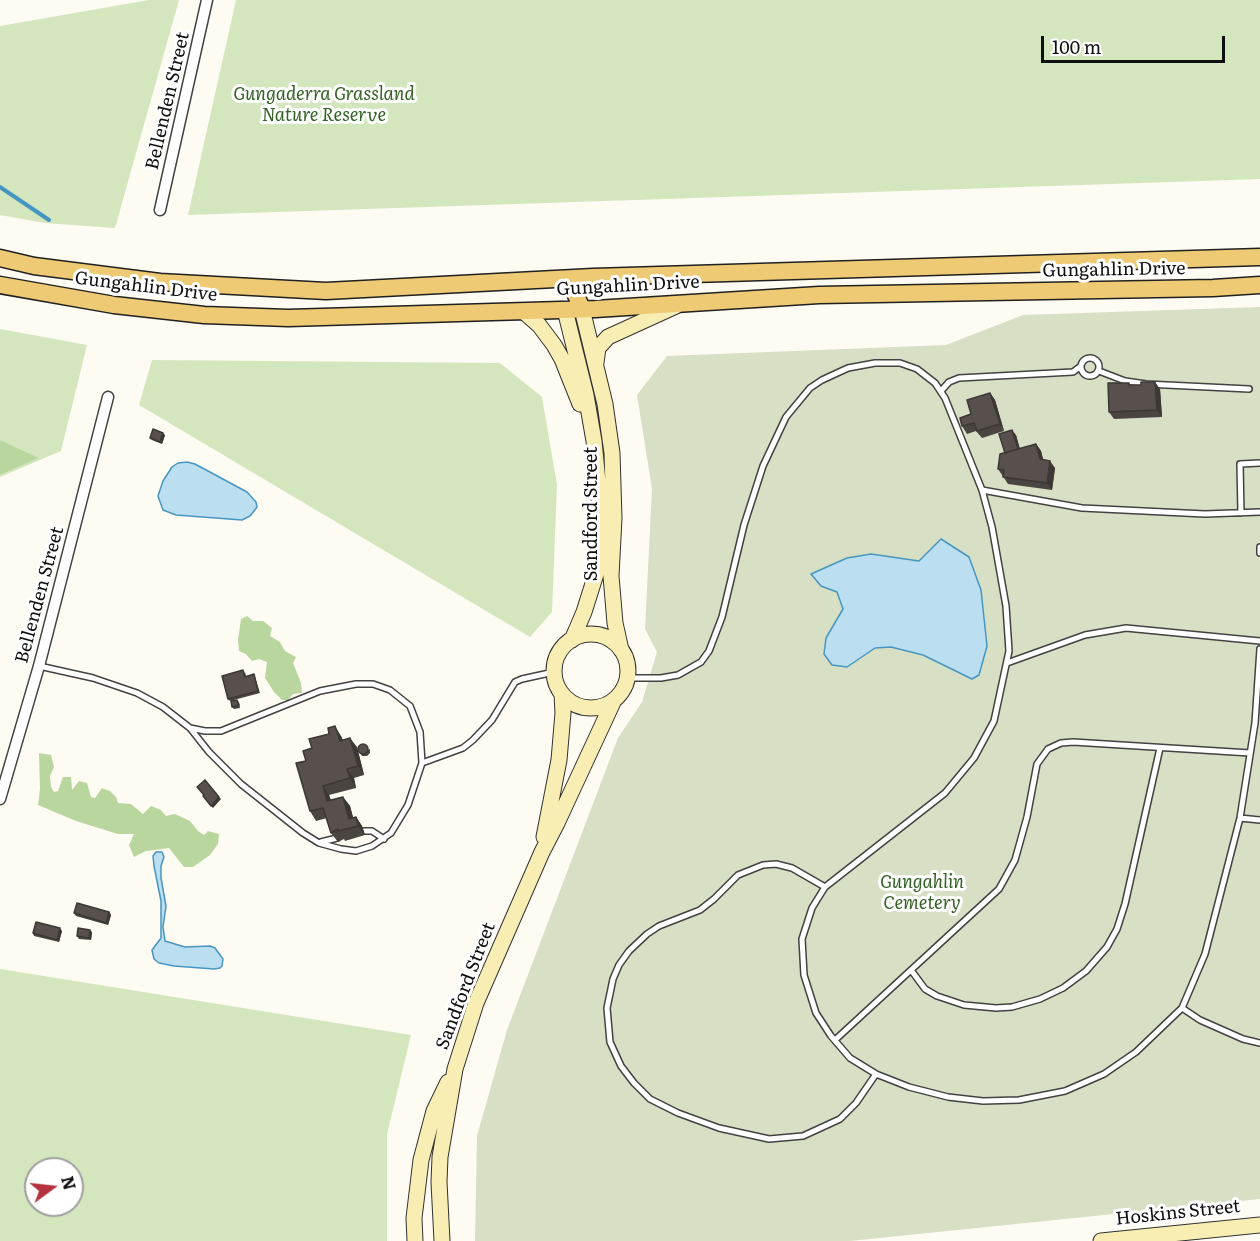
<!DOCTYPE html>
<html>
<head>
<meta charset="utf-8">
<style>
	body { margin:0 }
	#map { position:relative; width:1260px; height:1241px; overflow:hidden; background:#fefbf2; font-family:Literata,serif }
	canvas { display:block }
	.north { position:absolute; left:24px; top:1157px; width:60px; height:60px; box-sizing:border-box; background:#fff; border:2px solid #9f9f9f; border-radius:50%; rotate:75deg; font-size:16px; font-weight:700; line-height:24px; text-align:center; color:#0f0f0f }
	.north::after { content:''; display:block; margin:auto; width:21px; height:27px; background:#b4323d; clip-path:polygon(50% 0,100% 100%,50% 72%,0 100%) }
	.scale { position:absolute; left:1041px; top:36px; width:184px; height:27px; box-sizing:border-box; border:3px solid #0f0f0f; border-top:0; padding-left:8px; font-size:18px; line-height:21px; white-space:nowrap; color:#0f0f0f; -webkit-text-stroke:4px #fff; paint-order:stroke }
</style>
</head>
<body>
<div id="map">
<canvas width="1260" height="1241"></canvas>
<div class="north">N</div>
<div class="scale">100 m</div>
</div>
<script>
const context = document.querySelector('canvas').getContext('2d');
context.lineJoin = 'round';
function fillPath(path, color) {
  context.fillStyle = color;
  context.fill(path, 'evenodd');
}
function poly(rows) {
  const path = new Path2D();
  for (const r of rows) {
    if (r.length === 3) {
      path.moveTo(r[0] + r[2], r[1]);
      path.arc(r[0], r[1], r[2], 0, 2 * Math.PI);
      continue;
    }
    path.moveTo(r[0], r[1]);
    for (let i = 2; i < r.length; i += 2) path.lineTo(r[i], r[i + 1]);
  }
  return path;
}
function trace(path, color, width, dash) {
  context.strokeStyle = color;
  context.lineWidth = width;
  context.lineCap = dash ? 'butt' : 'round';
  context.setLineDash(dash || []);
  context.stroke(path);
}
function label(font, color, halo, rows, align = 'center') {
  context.font = font + ' Literata,serif';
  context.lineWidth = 6;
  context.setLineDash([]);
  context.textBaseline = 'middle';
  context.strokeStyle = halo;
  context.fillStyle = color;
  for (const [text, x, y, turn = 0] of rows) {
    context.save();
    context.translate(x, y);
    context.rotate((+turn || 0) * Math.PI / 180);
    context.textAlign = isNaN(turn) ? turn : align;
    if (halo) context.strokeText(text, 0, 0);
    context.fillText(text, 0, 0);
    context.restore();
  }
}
const green = poly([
	[149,0,179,0,115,228,45,223,0,215,0,26],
	[236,0,1260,0,1260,179,188,215],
	[0,329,87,345,61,451,0,477,0,475,38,458,0,441],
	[152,360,500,363,542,397,557,485,552,612,530,637,139,405],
	[0,969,411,1035,387,1134,387,1241,0,1241],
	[36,1169,72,1169,72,1205,36,1205]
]);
const forest = poly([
	[0,441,2,441,39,458,0,475],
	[247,616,253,621,263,621,272,628,270,636,280,642,285,651,296,657,293,663,301,683,302,693,293,694,288,700,282,700,274,692,265,678,267,662,259,659,252,661,246,654,239,651,238,640,241,619],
	[39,753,51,755,54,767,50,776,51,787,54,792,58,791,63,777,71,777,72,790,79,781,87,783,91,797,95,798,102,788,110,791,116,797,118,803,131,804,143,814,151,806,161,810,166,816,175,814,190,821,198,831,204,835,208,831,219,834,218,844,210,855,193,867,184,867,169,848,146,851,134,857,129,845,134,834,118,834,76,821,38,805,40,789]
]);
const cemetery = poly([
	[1260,307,1260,1199,850,1241,475,1241,477,1136,507,1030,618,738,642,702,657,652,645,629,652,489,637,395,667,356,946,345,1023,315]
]);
const water = poly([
	[187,462,195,464,247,492,256,502,257,507,254,511,250,516,242,520,176,515,163,510,158,496,163,481,172,467,178,463,187,462],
	[941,539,969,557,981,590,987,646,979,675,972,679,923,655,891,647,875,648,847,667,832,665,824,654,826,638,843,609,837,592,821,586,811,574,847,558,871,554,919,561,941,539],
	[156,852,162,852,164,857,161,866,161,878,166,906,163,927,165,941,185,947,210,946,215,948,223,959,222,966,220,968,214,969,174,966,159,963,154,959,152,950,161,938,161,901,154,866,153,856,156,852]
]);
const stream = poly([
	[0,187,49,220]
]);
const lane = poly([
	[1090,367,9],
	[1099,371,1125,381,1146,384,1249,389],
	[941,391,949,382,959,378,1073,372,1081,366],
	[982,490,992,527,1006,606,1009,651,994,721,974,758,945,793,825,887,812,908,802,939,804,975,816,1013,831,1036,850,1058,876,1074,909,1087,948,1097,983,1101,1019,1100,1065,1091,1104,1074,1136,1052,1182,1008,1205,954,1240,818,1255,723,1260,649],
	[1241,513,1240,464,1260,463],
	[1260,547,1260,553],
	[1007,663,1085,635,1126,628,1260,641],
	[39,666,93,678,137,693,163,707,190,728,209,752,241,784,303,833,319,843,341,849,356,851,372,846,391,833,408,805,422,763,420,732,410,706,390,690,373,684,356,684,320,691,221,731,205,731,190,728],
	[627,678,661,678,678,675,701,662,709,651,722,617,744,525,763,466,786,417,810,388,822,380,848,368,875,363,900,363,917,369,935,383,945,398,982,490,1082,508,1205,514,1260,512],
	[422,763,463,748,473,740,492,720,515,682,522,679,554,672],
	[1240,818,1260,820],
	[364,831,372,831,384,839],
	[321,842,337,838],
	[825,887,792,868,776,864,763,865,738,875,714,899,700,910,659,926,647,934,629,951,619,965,613,979,607,1008,610,1042,621,1066,634,1083,650,1099,678,1113,719,1128,769,1139,803,1136,840,1119,856,1103,876,1074],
	[911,970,925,989,937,996,964,1005,996,1008,1012,1007,1040,999,1063,988,1086,971,1107,947,1117,929,1125,904,1160,748],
	[1182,1008,1200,1020,1243,1039,1260,1043],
	[835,1040,999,889,1015,860,1027,817,1037,764,1048,749,1061,743,1073,742,1250,753]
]);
const street = poly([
	[160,210,207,0],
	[0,799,39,666,108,397]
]);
const secondary = poly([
	[582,309,605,404,612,453,614,518,611,576,615,623,621,650],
	[565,310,586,395,594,441,599,492,600,543,596,574,584,612,572,640],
	[523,311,539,325,554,345,562,359,580,404],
	[596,363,598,348,608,337,676,306],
	[591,671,37],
	[544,837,559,760,563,713,562,694],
	[415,1241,414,1218,421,1160,434,1111,448,1082],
	[442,1241,439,1182,440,1157,455,1069,476,1003,542,852,557,823,614,700],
	[1101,1241,1260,1225]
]);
const primary = poly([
	[0,258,34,266,160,282,326,291,593,277,1260,257],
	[569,279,582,309],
	[0,285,114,305,204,315,288,318,595,309,819,295,1213,288,1260,285]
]);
const wall = poly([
	[1131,385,1160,389,1162,417,1114,419,1109,412],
	[990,393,995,400,1004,431,982,438,976,431,967,434,962,426,971,414],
	[165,435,162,444,152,440,150,438],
	[1016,435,1020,449,1036,444,1041,451,1043,460,1055,468,1052,490,1008,484,998,469],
	[245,672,246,676,254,674,255,677,260,693,230,701,228,699],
	[239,702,240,708,234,709,232,707],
	[341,736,343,740,357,747,364,775,354,778,356,788,329,795,331,800,343,797,350,806,353,818,356,817,362,826,365,835,345,841,344,839,338,842,331,833,327,818,316,821,310,811,306,761,312,748],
	[370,749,370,753,367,756,362,756,360,753],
	[109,912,111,915,108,925,76,916,74,913],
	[62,931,59,942,34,936,33,933],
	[92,932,91,940,79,939,77,936]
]);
const shadedWall = poly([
	[1155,382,1160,389,1162,417,1157,410],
	[990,393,995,400,1004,431,1000,424],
	[1012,430,1016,435,1021,454,1018,449],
	[163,433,165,435,162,444,160,442],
	[1036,444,1041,451,1045,466,1040,459],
	[1050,461,1055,468,1052,490,1047,483],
	[335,726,341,736,346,750,340,741],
	[350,738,357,747,364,775,358,766],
	[347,769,354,778,356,788,350,778],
	[323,786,329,795,333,810,327,801],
	[219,797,221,799,213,808,211,806],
	[343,797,350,806,356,828,349,819],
	[356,817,362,826,365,835,358,826],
	[109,912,111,915,108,925,106,923],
	[60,928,62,931,59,942,57,940],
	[90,930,92,932,91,940,89,938]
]);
const building = poly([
	[1141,382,1155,382,1157,410,1109,412,1108,383,1129,383,1129,385,1141,385,1141,382],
	[990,393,1000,424,977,431,974,423,962,426,960,418,971,414,967,400,990,393],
	[153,429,163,433,160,442,150,438,153,429],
	[1012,430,1018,449,1005,453,999,434,1012,430],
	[1036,444,1040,459,1050,461,1047,483,1003,477,1004,470,998,469,1000,454,1036,444],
	[243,670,245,677,254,674,258,691,228,699,222,676,243,670],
	[237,700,239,705,232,707,231,701,237,700],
	[335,726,340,741,350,738,358,766,347,769,350,778,323,786,327,801,343,797,349,819,356,817,358,826,338,831,338,829,331,833,323,808,310,811,296,763,306,761,303,751,312,748,309,739,329,734,328,728,335,726],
	[363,749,5],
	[205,780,219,797,211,806,203,796,204,795,197,787,205,780],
	[77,903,109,912,106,923,74,913,77,903],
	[36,922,60,928,57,940,33,933,36,922],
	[78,928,90,930,89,938,77,936,78,928]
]);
const parkNames = [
	["Gungaderra Grassland",324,95],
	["Nature Reserve",324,116],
	["Gungahlin",922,883],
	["Cemetery",922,904]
];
const streetNames = [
	["Bellenden Street",168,101,-77],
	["Gungahlin Drive",1114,270,-1],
	["Gungahlin Drive",628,286,-3],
	["Gungahlin Drive",146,287,7],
	["Sandford Street",592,514,-90],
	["Bellenden Street",40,595,-75],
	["Sandford Street",466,986,-69],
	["Hoskins Street",1178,1213,-6]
];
fillPath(green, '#d4e6be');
fillPath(forest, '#b9d69e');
fillPath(cemetery, '#d7dfc4');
fillPath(water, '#bbdff1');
trace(water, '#4796c2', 1.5);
trace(stream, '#4796c2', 4);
trace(lane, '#424242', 8);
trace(street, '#424242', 13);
trace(secondary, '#313131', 17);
trace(primary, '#202020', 19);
trace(lane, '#fff', 5);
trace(street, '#fff', 10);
trace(secondary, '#f8eeb3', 15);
trace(primary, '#edca73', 16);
fillPath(wall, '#4b4541');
fillPath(shadedWall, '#3d3835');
fillPath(building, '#57504c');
trace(building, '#3d3835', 1.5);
label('italic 18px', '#336224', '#fff', parkNames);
label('18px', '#0f0f0f', '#fff', streetNames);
</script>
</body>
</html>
